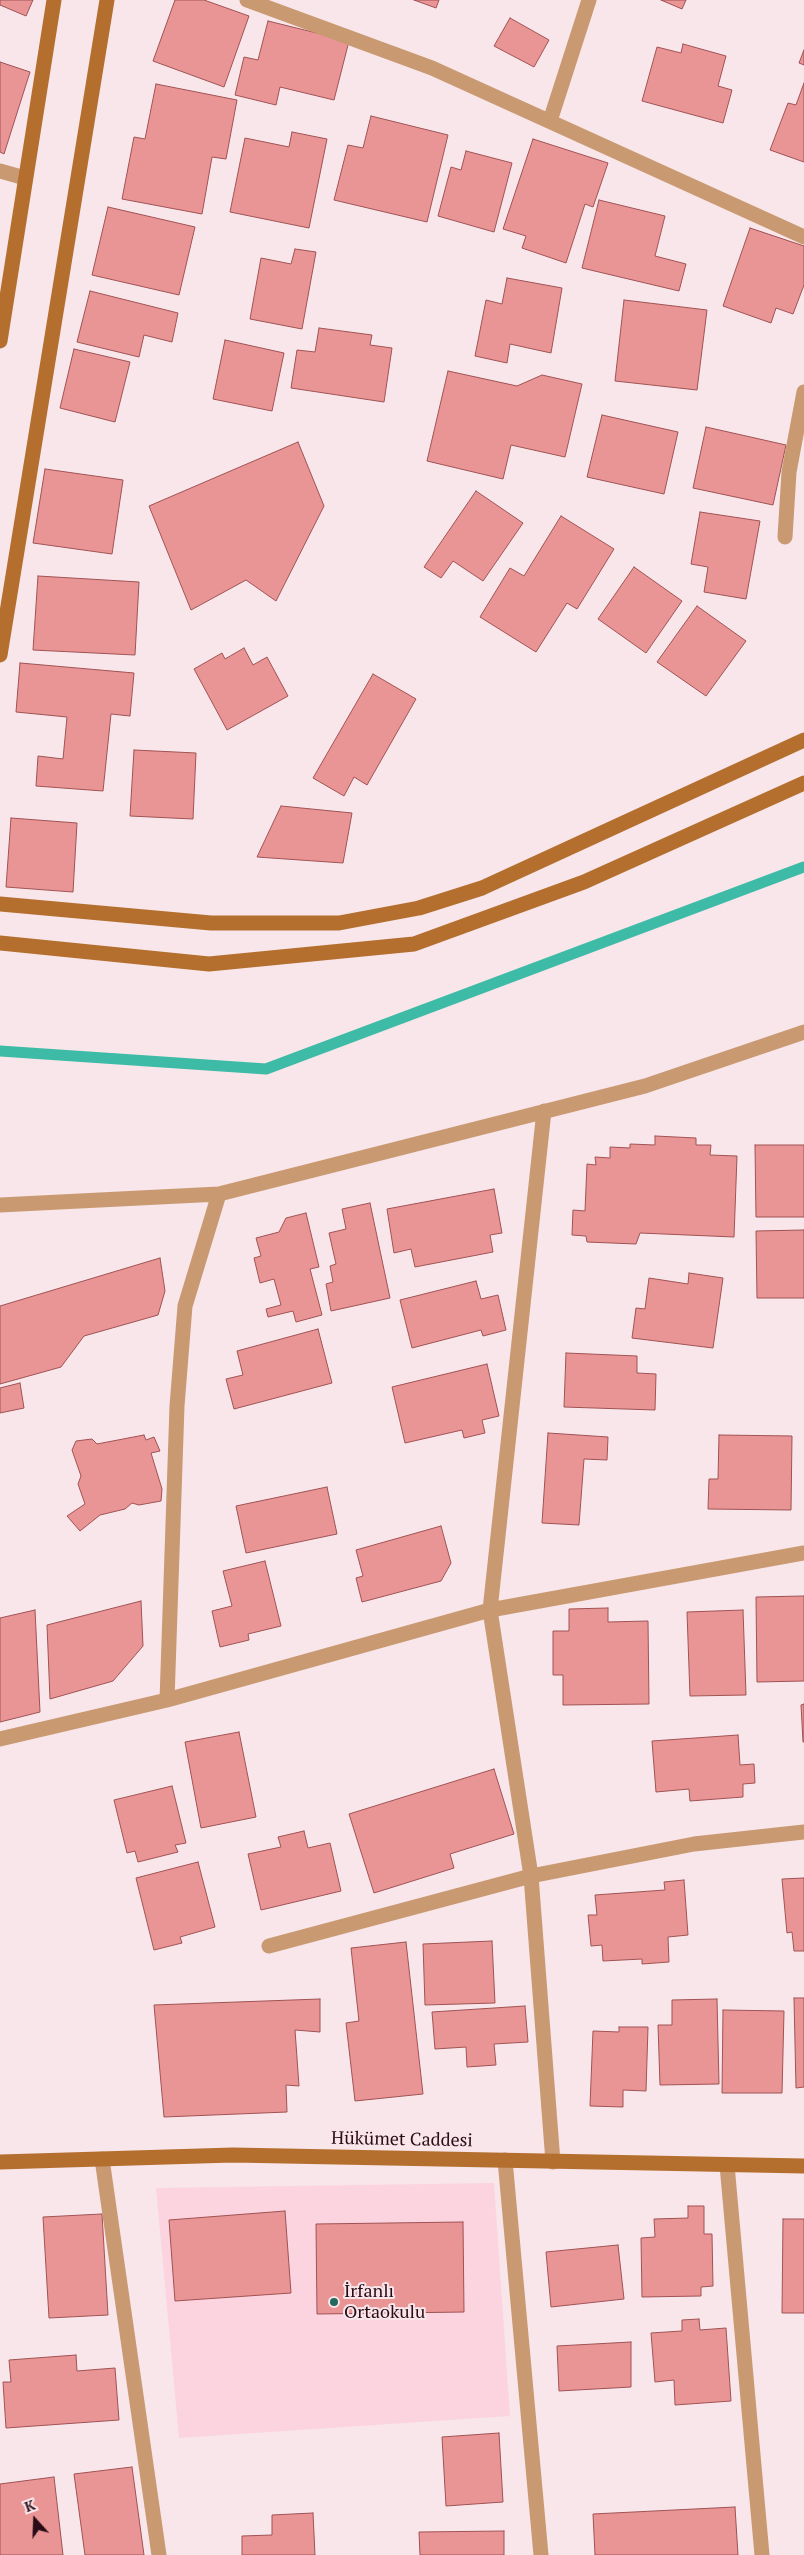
<!DOCTYPE html>
<html>
<head>
<meta charset="utf-8">
<style>
	body { margin:0 }
	#map { position:relative; width:804px; height:2555px; overflow:hidden; background:#f8e6ea; font-family:"PT Serif",serif }
	canvas { display:block }
	.north { position:absolute; left:10px; top:2495px; width:50px; height:50px; -webkit-text-stroke:4px #f8e6ea; paint-order:stroke; rotate:340deg; font-size:14px; font-weight:700; line-height:20px; text-align:center; color:#2a0c17 }
	.north::after { content:''; display:block; margin:auto; width:18px; height:22px; background:#2a0c17; clip-path:polygon(50% 0,100% 100%,50% 72%,0 100%) }
</style>
</head>
<body>
<div id="map">
<canvas width="804" height="2555"></canvas>
<div class="north">K</div>
</div>
<script>
const context = document.querySelector('canvas').getContext('2d');
context.lineJoin = 'round';
function fillPath(path, color) {
  context.fillStyle = color;
  context.fill(path, 'evenodd');
}
function poly(rows) {
  const path = new Path2D();
  for (const r of rows) {
    path.moveTo(r[0], r[1]);
    for (let i = 2; i < r.length; i += 2) path.lineTo(r[i], r[i + 1]);
  }
  return path;
}
function trace(path, color, width, dash) {
  context.strokeStyle = color;
  context.lineWidth = width;
  context.lineCap = dash ? 'butt' : 'round';
  context.setLineDash(dash || []);
  context.stroke(path);
}
function label(font, color, halo, rows, align = 'center') {
  context.font = font + ' "PT Serif",serif';
  context.lineWidth = 4;
  context.setLineDash([]);
  context.textBaseline = 'middle';
  context.strokeStyle = halo;
  context.fillStyle = color;
  for (const [text, x, y, turn = 0] of rows) {
    context.save();
    context.translate(x, y);
    context.rotate((+turn || 0) * Math.PI / 180);
    context.textAlign = isNaN(turn) ? turn : align;
    if (halo) context.strokeText(text, 0, 0);
    context.fillText(text, 0, 0);
    context.restore();
  }
}
const built = poly([
	[494,2183,510,2416,179,2438,156,2188]
]);
const stream = poly([
	[0,1051,266,1069,804,867]
]);
const building = poly([
	[0,0,33,0,26,16,0,5,0,0],
	[175,0,204,0,249,16,224,87,153,61,175,0],
	[414,0,439,0,436,8,414,0],
	[661,0,686,0,682,9,661,0],
	[510,18,549,40,534,67,494,46,510,18],
	[268,21,349,41,334,100,280,87,276,105,235,95,244,57,258,60,268,21],
	[683,44,726,56,718,86,732,90,723,123,642,101,657,47,681,53,683,44],
	[804,50,804,65,799,63,804,50],
	[0,62,30,72,4,154,0,152,0,62],
	[804,83,804,162,770,150,788,103,796,105,804,83],
	[156,84,237,100,226,159,212,157,202,214,122,199,134,137,145,139,156,84],
	[371,116,448,135,427,222,334,200,348,145,363,148,371,116],
	[292,132,327,139,309,228,230,212,245,138,289,147,292,132],
	[533,139,608,163,593,207,585,204,566,263,522,248,526,236,503,229,533,139],
	[466,151,512,163,494,232,438,216,451,167,461,170,466,151],
	[599,200,665,216,655,256,686,264,679,291,582,268,599,200],
	[108,207,195,227,179,295,92,275,108,207],
	[750,228,804,246,804,285,793,314,776,308,771,323,723,306,750,228],
	[295,249,316,252,302,329,250,319,261,258,291,264,295,249],
	[507,278,562,288,551,353,510,344,507,363,475,356,486,300,502,304,507,278],
	[90,291,178,313,172,342,144,335,139,357,77,342,90,291],
	[624,300,707,310,697,390,615,381,624,300],
	[319,328,372,335,370,345,392,348,384,402,291,388,297,350,315,352,319,328],
	[225,340,284,353,272,411,213,399,225,340],
	[74,349,130,362,115,422,60,408,74,349],
	[448,371,517,386,542,375,582,384,565,457,511,445,503,479,427,461,448,371],
	[602,415,678,432,664,494,587,477,602,415],
	[706,427,786,445,773,505,693,488,706,427],
	[298,442,324,506,276,601,246,580,191,610,149,506,298,442],
	[45,469,123,480,112,554,33,543,45,469],
	[476,491,523,523,483,581,453,561,441,578,424,567,476,491],
	[700,512,760,521,746,599,704,592,708,567,691,564,700,512],
	[561,516,614,549,577,609,567,603,536,652,480,617,510,568,524,576,561,516],
	[634,567,682,601,646,653,598,619,634,567],
	[38,576,139,582,135,655,33,650,38,576],
	[697,606,746,641,706,696,657,662,697,606],
	[244,648,253,665,267,657,288,696,227,730,194,669,222,653,225,659,244,648],
	[20,663,134,673,130,716,111,714,103,791,36,786,38,756,63,759,67,717,16,712,20,663],
	[373,674,416,699,367,785,354,777,344,796,313,778,373,674],
	[134,750,196,753,193,819,130,816,134,750],
	[281,806,352,813,343,863,257,857,281,806],
	[11,818,77,823,73,892,6,887,11,818],
	[655,1136,696,1138,696,1145,711,1145,710,1155,737,1156,734,1237,640,1233,636,1244,587,1242,586,1236,572,1235,573,1210,585,1211,587,1164,596,1165,595,1157,610,1158,610,1147,630,1148,630,1144,655,1145,655,1136],
	[755,1145,804,1145,804,1217,756,1217,755,1145],
	[494,1189,502,1233,490,1235,493,1252,415,1267,411,1249,394,1253,387,1209,494,1189],
	[370,1203,390,1298,331,1311,326,1284,333,1282,330,1266,336,1264,329,1233,346,1229,342,1209,370,1203],
	[306,1213,319,1267,310,1269,322,1315,296,1322,293,1311,268,1317,266,1309,281,1305,274,1279,260,1283,254,1258,261,1256,256,1238,279,1232,286,1218,306,1213],
	[804,1230,804,1298,757,1298,756,1231,804,1230],
	[160,1258,165,1291,158,1315,84,1336,61,1367,0,1384,0,1306,160,1258],
	[689,1273,723,1278,713,1348,632,1338,636,1308,645,1309,649,1278,688,1284,689,1273],
	[476,1281,481,1299,498,1295,506,1330,483,1336,481,1330,412,1348,400,1300,476,1281],
	[318,1329,332,1383,234,1409,226,1379,243,1375,237,1351,318,1329],
	[566,1353,637,1356,637,1373,656,1374,655,1410,564,1407,566,1353],
	[487,1364,499,1416,482,1420,485,1433,464,1438,462,1430,405,1443,392,1387,487,1364],
	[20,1383,24,1408,0,1413,0,1388,20,1383],
	[548,1433,608,1437,607,1460,584,1459,579,1525,542,1523,548,1433],
	[144,1435,146,1440,154,1437,160,1451,151,1453,162,1489,161,1501,139,1505,132,1503,125,1509,100,1515,80,1531,67,1516,85,1504,78,1484,81,1476,72,1450,76,1441,92,1439,97,1444,144,1435],
	[719,1435,792,1436,791,1510,708,1509,709,1479,718,1479,719,1435],
	[327,1487,337,1534,246,1553,236,1506,327,1487],
	[441,1526,451,1563,441,1581,362,1602,356,1578,363,1576,356,1550,441,1526],
	[265,1561,281,1626,248,1634,249,1640,220,1647,212,1611,232,1606,223,1571,265,1561],
	[804,1596,804,1681,757,1682,756,1597,804,1596],
	[141,1601,143,1646,113,1681,50,1699,47,1625,141,1601],
	[608,1608,608,1622,648,1621,649,1704,563,1705,563,1675,553,1675,553,1631,569,1631,569,1609,608,1608],
	[35,1610,40,1712,0,1722,0,1618,35,1610],
	[743,1610,746,1695,690,1696,687,1612,743,1610],
	[804,1704,804,1742,803,1742,801,1705,804,1704],
	[239,1732,256,1817,201,1828,185,1742,239,1732],
	[738,1735,740,1765,754,1764,755,1783,743,1784,743,1797,690,1801,689,1789,656,1792,652,1741,738,1735],
	[494,1769,514,1834,450,1854,454,1868,374,1893,349,1814,494,1769],
	[172,1786,186,1843,175,1845,178,1852,138,1862,135,1851,127,1853,114,1800,172,1786],
	[304,1831,308,1848,330,1843,341,1891,261,1910,248,1854,281,1847,278,1837,304,1831],
	[198,1862,215,1927,180,1937,182,1943,154,1950,136,1878,198,1862],
	[804,1878,804,1951,794,1951,792,1932,787,1933,782,1879,804,1878],
	[684,1880,688,1935,668,1937,669,1962,642,1964,642,1959,603,1961,602,1945,591,1946,588,1915,597,1915,595,1895,665,1890,664,1882,684,1880],
	[492,1941,495,2003,425,2005,423,1944,492,1941],
	[406,1942,423,2094,355,2101,346,2023,359,2021,351,1948,406,1942],
	[794,1998,804,1998,804,2087,796,2088,794,1998],
	[320,1999,320,2032,295,2030,299,2086,286,2085,287,2112,164,2117,154,2005,320,1999],
	[717,1999,719,2084,660,2085,658,2025,672,2025,672,2000,717,1999],
	[525,2006,528,2042,494,2044,496,2065,467,2067,466,2047,435,2049,432,2012,525,2006],
	[723,2010,784,2011,782,2093,722,2093,723,2010],
	[619,2027,648,2027,646,2091,623,2090,623,2107,590,2106,593,2031,619,2032,619,2027],
	[688,2206,704,2206,704,2234,712,2234,713,2286,701,2287,701,2296,642,2297,641,2238,655,2237,654,2219,688,2218,688,2206],
	[285,2211,291,2293,175,2301,169,2220,285,2211],
	[102,2214,108,2315,49,2318,43,2217,102,2214],
	[783,2219,804,2219,804,2313,782,2313,783,2219],
	[463,2222,464,2312,317,2314,316,2224,463,2222],
	[618,2245,624,2299,551,2307,546,2252,618,2245],
	[699,2319,700,2330,726,2328,731,2401,675,2405,674,2380,655,2382,651,2333,682,2331,682,2320,699,2319],
	[631,2342,631,2387,559,2391,557,2346,631,2342],
	[76,2355,77,2371,115,2368,119,2420,6,2428,3,2382,11,2382,9,2360,76,2355],
	[499,2433,503,2502,446,2506,442,2437,499,2433],
	[132,2467,144,2555,85,2555,74,2474,132,2467],
	[54,2477,63,2555,0,2555,0,2484,54,2477],
	[735,2507,738,2555,595,2555,593,2514,735,2507],
	[313,2513,315,2555,242,2555,242,2536,272,2535,272,2515,313,2513],
	[504,2531,504,2555,420,2555,419,2532,504,2531]
]);
const street = poly([
	[247,0,432,68,804,237],
	[550,121,589,0],
	[0,171,25,178],
	[785,537,789,472,804,392],
	[544,1111,490,1610,531,1876,553,2162],
	[0,1205,219,1194,645,1086,804,1032],
	[167,1700,177,1406,185,1306,219,1194],
	[0,1739,167,1700,490,1610,804,1553],
	[269,1946,531,1876,694,1844,804,1832],
	[102,2159,159,2555],
	[505,2160,541,2555],
	[727,2165,762,2555]
]);
const secondary = poly([
	[0,341,54,0],
	[0,655,107,0],
	[0,904,211,923,339,923,419,908,482,888,804,740],
	[0,943,209,964,414,944,584,882,804,783],
	[0,2162,233,2155,804,2166]
]);
const markers = [
	[334,2302,5,"#23695d"]
];
const streetNames = [
	["Hükümet Caddesi",402,2140,1]
];
const poiNames = [
	["İrfanlı",344,2292],
	["Ortaokulu",344,2313]
];
fillPath(built, '#fbd4df');
trace(stream, '#3dbba6', 11);
fillPath(building, '#ea9595');
trace(building, '#a05254', 1);
trace(street, '#c99972', 15);
trace(secondary, '#b46f2f', 15);
for (const [x, y, r, color] of markers) {
  const dot = new Path2D();
  dot.arc(x, y, r, 0, 2 * Math.PI);
  context.fillStyle = color;
  context.fill(dot);
  trace(dot, '#f8e6ea', 2);
}
label('18px', '#2a0c17', '#f8e6ea', streetNames);
label('18px', '#2a0c17', '#f8e6ea', poiNames, 'left');
</script>
</body>
</html>
